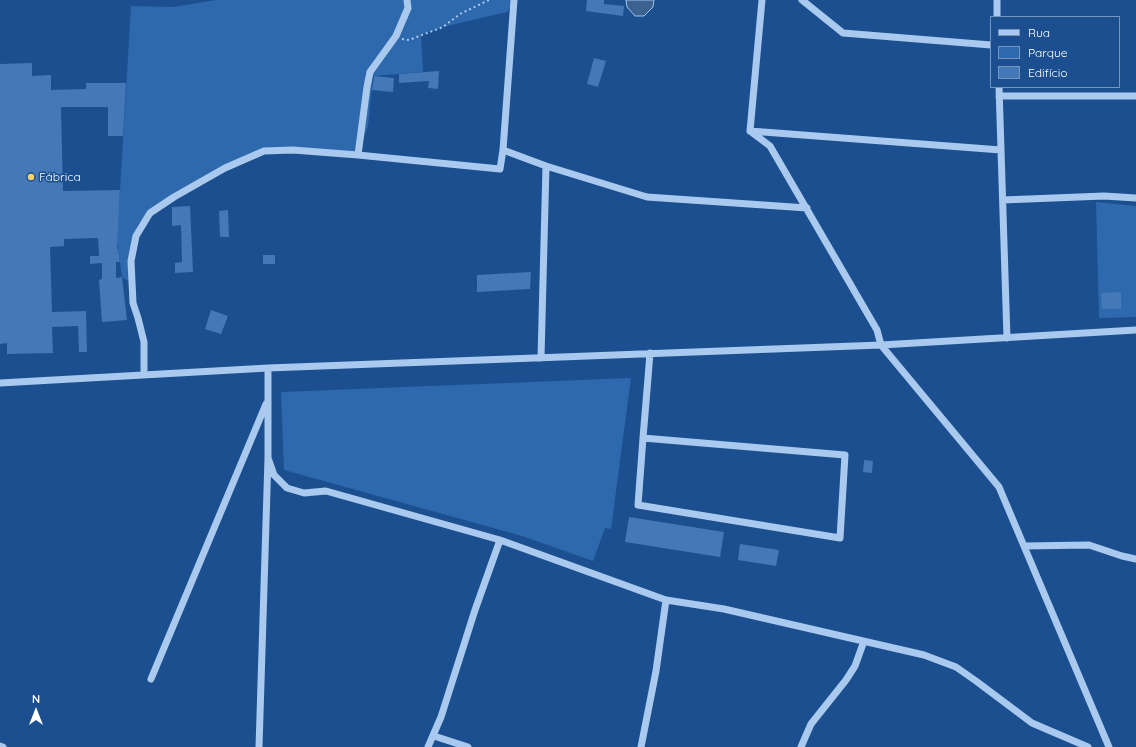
<!DOCTYPE html>
<html>
<head>
<meta charset="utf-8">
<style>
	body { margin:0 }
	#map { position:relative; width:1136px; height:747px; overflow:hidden; background:#1b4f8f; font-family:Quicksand,sans-serif }
	canvas { display:block }
	.legend { position:absolute; left:990px; top:16px; width:130px; height:72px; box-sizing:border-box; background:#1b4f8f; border:1px solid #7695bc; margin:0; padding:5px 7px; list-style:none; font-size:12px; color:#fff }
	.legend li { display:flex; align-items:center; gap:8px; height:20px }
	.legend b { width:20px; border:1px solid #7695bc }
	.north { position:absolute; left:16px; top:691px; width:40px; height:40px; -webkit-text-stroke:3px #1b4f8f; paint-order:stroke; rotate:0deg; font-size:11px; font-weight:700; line-height:16px; text-align:center; color:#fff }
	.north::after { content:''; display:block; margin:auto; width:14px; height:18px; background:#fff; clip-path:polygon(50% 0,100% 100%,50% 72%,0 100%) }
</style>
</head>
<body>
<div id="map">
<canvas width="1136" height="747"></canvas>
<ul class="legend">
<li><b style="height:5px;background:#a9c9ee"></b>Rua</li>
<li><b style="height:11px;background:#2e69ad"></b>Parque</li>
<li><b style="height:11px;background:#4478b7"></b>Edifício</li>
</ul>
<div class="north">N</div>
</div>
<script>
const context = document.querySelector('canvas').getContext('2d');
context.lineJoin = 'round';
function fillPath(path, color) {
  context.fillStyle = color;
  context.fill(path, 'evenodd');
}
function poly(rows) {
  const path = new Path2D();
  for (const r of rows) {
    path.moveTo(r[0], r[1]);
    for (let i = 2; i < r.length; i += 2) path.lineTo(r[i], r[i + 1]);
  }
  return path;
}
function trace(path, color, width, dash) {
  context.strokeStyle = color;
  context.lineWidth = width;
  context.lineCap = dash ? 'butt' : 'round';
  context.setLineDash(dash || []);
  context.stroke(path);
}
function label(font, color, halo, rows, align = 'center') {
  context.font = font + ' Quicksand,sans-serif';
  context.lineWidth = 3;
  context.setLineDash([]);
  context.textBaseline = 'middle';
  context.strokeStyle = halo;
  context.fillStyle = color;
  for (const [text, x, y, turn = 0] of rows) {
    context.save();
    context.translate(x, y);
    context.rotate((+turn || 0) * Math.PI / 180);
    context.textAlign = isNaN(turn) ? turn : align;
    if (halo) context.strokeText(text, 0, 0);
    context.fillText(text, 0, 0);
    context.restore();
  }
}
const green = poly([
	[216,0,514,0,507,12,443,27,421,35,423,72,373,76,368,126,358,155,264,151,225,168,150,213,136,236,131,283,122,277,117,241,131,6,173,7],
	[1096,202,1136,206,1136,317,1099,318],
	[631,378,611,529,605,528,593,561,522,536,284,470,281,392]
]);
const water = poly([
	[626,0,654,0,653,7,644,16,635,16,627,7,626,0]
]);
const building = poly([
	[587,0,604,0,604,4,624,6,623,16,586,11],
	[594,58,606,61,598,87,587,84],
	[32,63,32,76,51,75,51,90,86,89,86,83,126,83,123,136,108,136,108,107,61,107,63,191,120,190,117,249,118,249,120,262,116,262,116,278,122,277,127,320,102,322,99,280,102,279,102,263,90,264,90,256,99,256,98,238,64,239,64,246,50,247,52,312,86,311,87,352,79,352,78,326,52,327,53,353,7,354,7,343,0,344,0,64],
	[439,71,438,89,428,88,429,81,399,83,399,74],
	[374,76,394,78,393,92,372,90],
	[190,206,193,272,175,273,175,263,182,262,181,225,172,226,172,207],
	[228,210,229,237,220,237,219,211],
	[263,255,275,255,275,264,263,264],
	[531,272,530,289,477,292,477,275],
	[1121,292,1121,309,1102,309,1101,293],
	[211,310,228,316,221,334,205,329],
	[864,460,873,461,872,473,863,472],
	[629,517,724,532,720,557,625,542],
	[740,544,779,550,776,566,738,560]
]);
const path = poly([
	[402,39,409,40,443,27,460,14,489,0]
]);
const minor = poly([
	[514,0,503,150,546,166,647,197,807,208],
	[762,0,750,131,770,146,877,330,881,345,999,487,1109,747],
	[802,0,843,33,991,45],
	[997,0,997,17],
	[999,87,1007,338],
	[999,96,1136,96],
	[750,131,1001,150],
	[358,155,367,87,370,72,396,36,408,8,407,0],
	[1003,200,1104,196,1136,198],
	[541,358,546,166],
	[144,374,144,342,138,318,133,303,131,261,136,236,150,213,174,197,225,168,264,151,293,150,358,155,500,169,503,150],
	[0,383,268,368,881,345,1136,330],
	[643,438,845,455,840,538,638,505,643,438,648,378,650,353],
	[268,458,274,475,287,488,304,493,326,491,500,540,666,600,724,609,924,655,956,667,976,681,1032,723,1088,747],
	[1024,546,1089,545,1122,556,1136,559],
	[151,679,266,404],
	[434,736,468,747],
	[0,746,3,747],
	[259,747,268,458,268,368],
	[428,747,441,717,475,610,500,540],
	[641,747,656,671,666,600],
	[801,747,811,724,846,680,855,666,864,641]
]);
const markers = [
	[31,177,4,"#ffd166"]
];
const poiNames = [
	["Fábrica",39,177]
];
fillPath(green, '#2e69ad');
fillPath(water, '#3c6290');
trace(water, '#9cc4f0', 1);
fillPath(building, '#4478b7');
trace(path, '#a9c9ee', 2, [2, 3]);
trace(minor, '#a9c9ee', 7);
for (const [x, y, r, color] of markers) {
  const dot = new Path2D();
  dot.arc(x, y, r, 0, 2 * Math.PI);
  context.fillStyle = color;
  context.fill(dot);
  trace(dot, '#1b4f8f', 1.5);
}
label('12px', '#fff', '#1b4f8f', poiNames, 'left');
</script>
</body>
</html>
